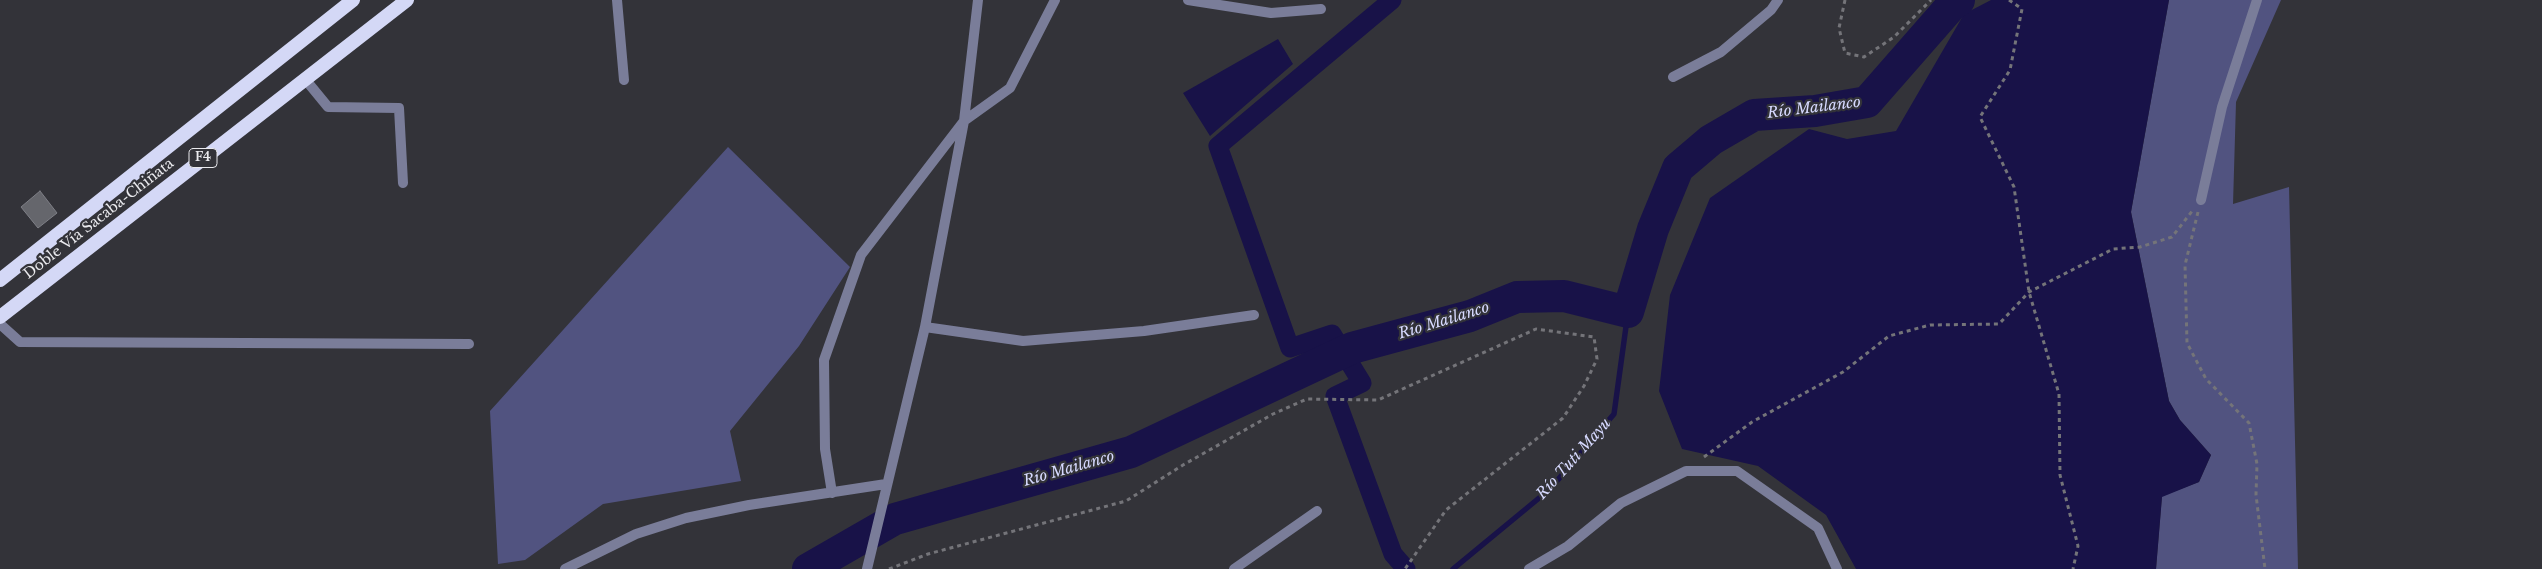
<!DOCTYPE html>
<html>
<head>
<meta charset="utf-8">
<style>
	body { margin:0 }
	canvas { display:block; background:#333339 }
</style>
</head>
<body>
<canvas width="2542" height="569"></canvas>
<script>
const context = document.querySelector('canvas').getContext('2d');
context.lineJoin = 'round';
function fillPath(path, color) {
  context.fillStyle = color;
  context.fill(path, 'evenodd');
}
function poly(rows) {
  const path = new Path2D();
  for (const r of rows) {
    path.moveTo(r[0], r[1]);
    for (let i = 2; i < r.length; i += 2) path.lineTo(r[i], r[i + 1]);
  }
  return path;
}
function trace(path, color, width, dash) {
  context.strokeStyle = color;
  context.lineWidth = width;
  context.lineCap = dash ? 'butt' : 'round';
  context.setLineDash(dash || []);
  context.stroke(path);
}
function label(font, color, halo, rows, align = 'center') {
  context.font = font + ' "Libre Baskerville",serif';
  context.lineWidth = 4.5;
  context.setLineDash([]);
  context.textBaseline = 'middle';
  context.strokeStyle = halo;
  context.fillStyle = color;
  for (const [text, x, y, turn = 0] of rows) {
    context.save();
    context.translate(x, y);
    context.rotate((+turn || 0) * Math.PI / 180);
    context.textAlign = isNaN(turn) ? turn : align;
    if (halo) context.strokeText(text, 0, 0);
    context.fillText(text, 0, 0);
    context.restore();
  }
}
const green = poly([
	[2169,0,2281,0,2236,102,2233,204,2289,187,2298,569,2156,569,2162,496,2199,482,2211,455,2180,420,2169,401,2131,212],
	[728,147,850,267,799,346,730,431,741,481,603,504,525,560,498,564,490,411]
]);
const water = poly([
	[1991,0,2169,0,2131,212,2169,401,2180,420,2211,455,2199,482,2162,497,2156,569,1856,569,1826,515,1758,466,1682,449,1659,391,1670,295,1710,198,1809,129,1847,139,1896,131,1964,14],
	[1278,39,1293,64,1210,136,1183,93]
]);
const stream = poly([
	[1453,569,1550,489,1614,414,1628,312]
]);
const canal = poly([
	[1392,0,1218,146,1290,348,1332,334,1362,383,1335,396,1393,554,1406,569]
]);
const river = poly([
	[808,569,895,519,1131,452,1352,348,1470,316,1517,297,1564,296,1628,312,1653,229,1678,168,1711,140,1754,115,1815,111,1867,102,1952,5,1959,0]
]);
const building = poly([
	[40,191,57,213,38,228,21,207,40,191]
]);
const path = poly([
	[1845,0,1839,28,1845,53,1864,57,1894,37,1931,0],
	[2009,0,2022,9,2010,70,1980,117,2014,187,2029,292,2059,394,2060,475,2078,546,2073,569],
	[2198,212,2185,265,2187,343,2206,379,2249,423,2257,464,2256,495,2265,569],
	[1704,457,1752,422,1843,372,1889,336,1930,325,1999,324,2029,292,2113,249,2140,247,2172,237,2193,210],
	[889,569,928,554,1126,501,1183,465,1273,414,1307,399,1378,400,1536,329,1594,337,1597,359,1584,386,1563,418,1446,510,1405,569]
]);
const service = poly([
	[1188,0,1271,13,1321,9],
	[305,79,328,107,399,108,403,183],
	[0,324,20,342,469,344],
	[1529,569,1568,546,1621,503,1686,471,1737,471,1818,528,1837,569]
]);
const minor = poly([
	[617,0,624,80],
	[1673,77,1721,52,1771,10,1778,0],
	[2201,200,2222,107,2257,0],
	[925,327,1023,341,1144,331,1254,315],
	[832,493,825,449,824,360,861,255,964,121,1010,88,1055,0],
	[565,569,636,534,686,518,749,505,886,484],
	[867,569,925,327,964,121,978,0],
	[1234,569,1317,511]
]);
const trunk = poly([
	[0,280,353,0],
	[0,317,407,0]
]);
const shields = [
	[203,158,28]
];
const shieldNames = [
	["F4",203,158]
];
const streetNames = [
	["Doble Vía Sacaba-Chiñata",99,219,-38]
];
const waterNames = [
	["Río Mailanco",1814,108,-7],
	["Río Mailanco",1444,321,-17],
	["Río Tuti Mayu",1574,459,-48],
	["Río Mailanco",1069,469,-16]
];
fillPath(green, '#515380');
fillPath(water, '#181248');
trace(stream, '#181248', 5.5);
trace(canal, '#181248', 19);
trace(river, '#181248', 32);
fillPath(building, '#65666c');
trace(building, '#7e7f86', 1);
trace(path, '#747479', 3, [4, 4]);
trace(service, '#7a7d99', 10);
trace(minor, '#7a7d99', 10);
trace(trunk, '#d4d8f6', 14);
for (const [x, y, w] of shields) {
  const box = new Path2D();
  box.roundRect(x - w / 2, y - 9.5, w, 19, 4);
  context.fillStyle = '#333339';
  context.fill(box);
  trace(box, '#eaeaee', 1);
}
label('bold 12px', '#eaeaee', null, shieldNames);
label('14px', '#eaeaee', '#333339', streetNames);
label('italic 15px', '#d7daff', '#333339', waterNames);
</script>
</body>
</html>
